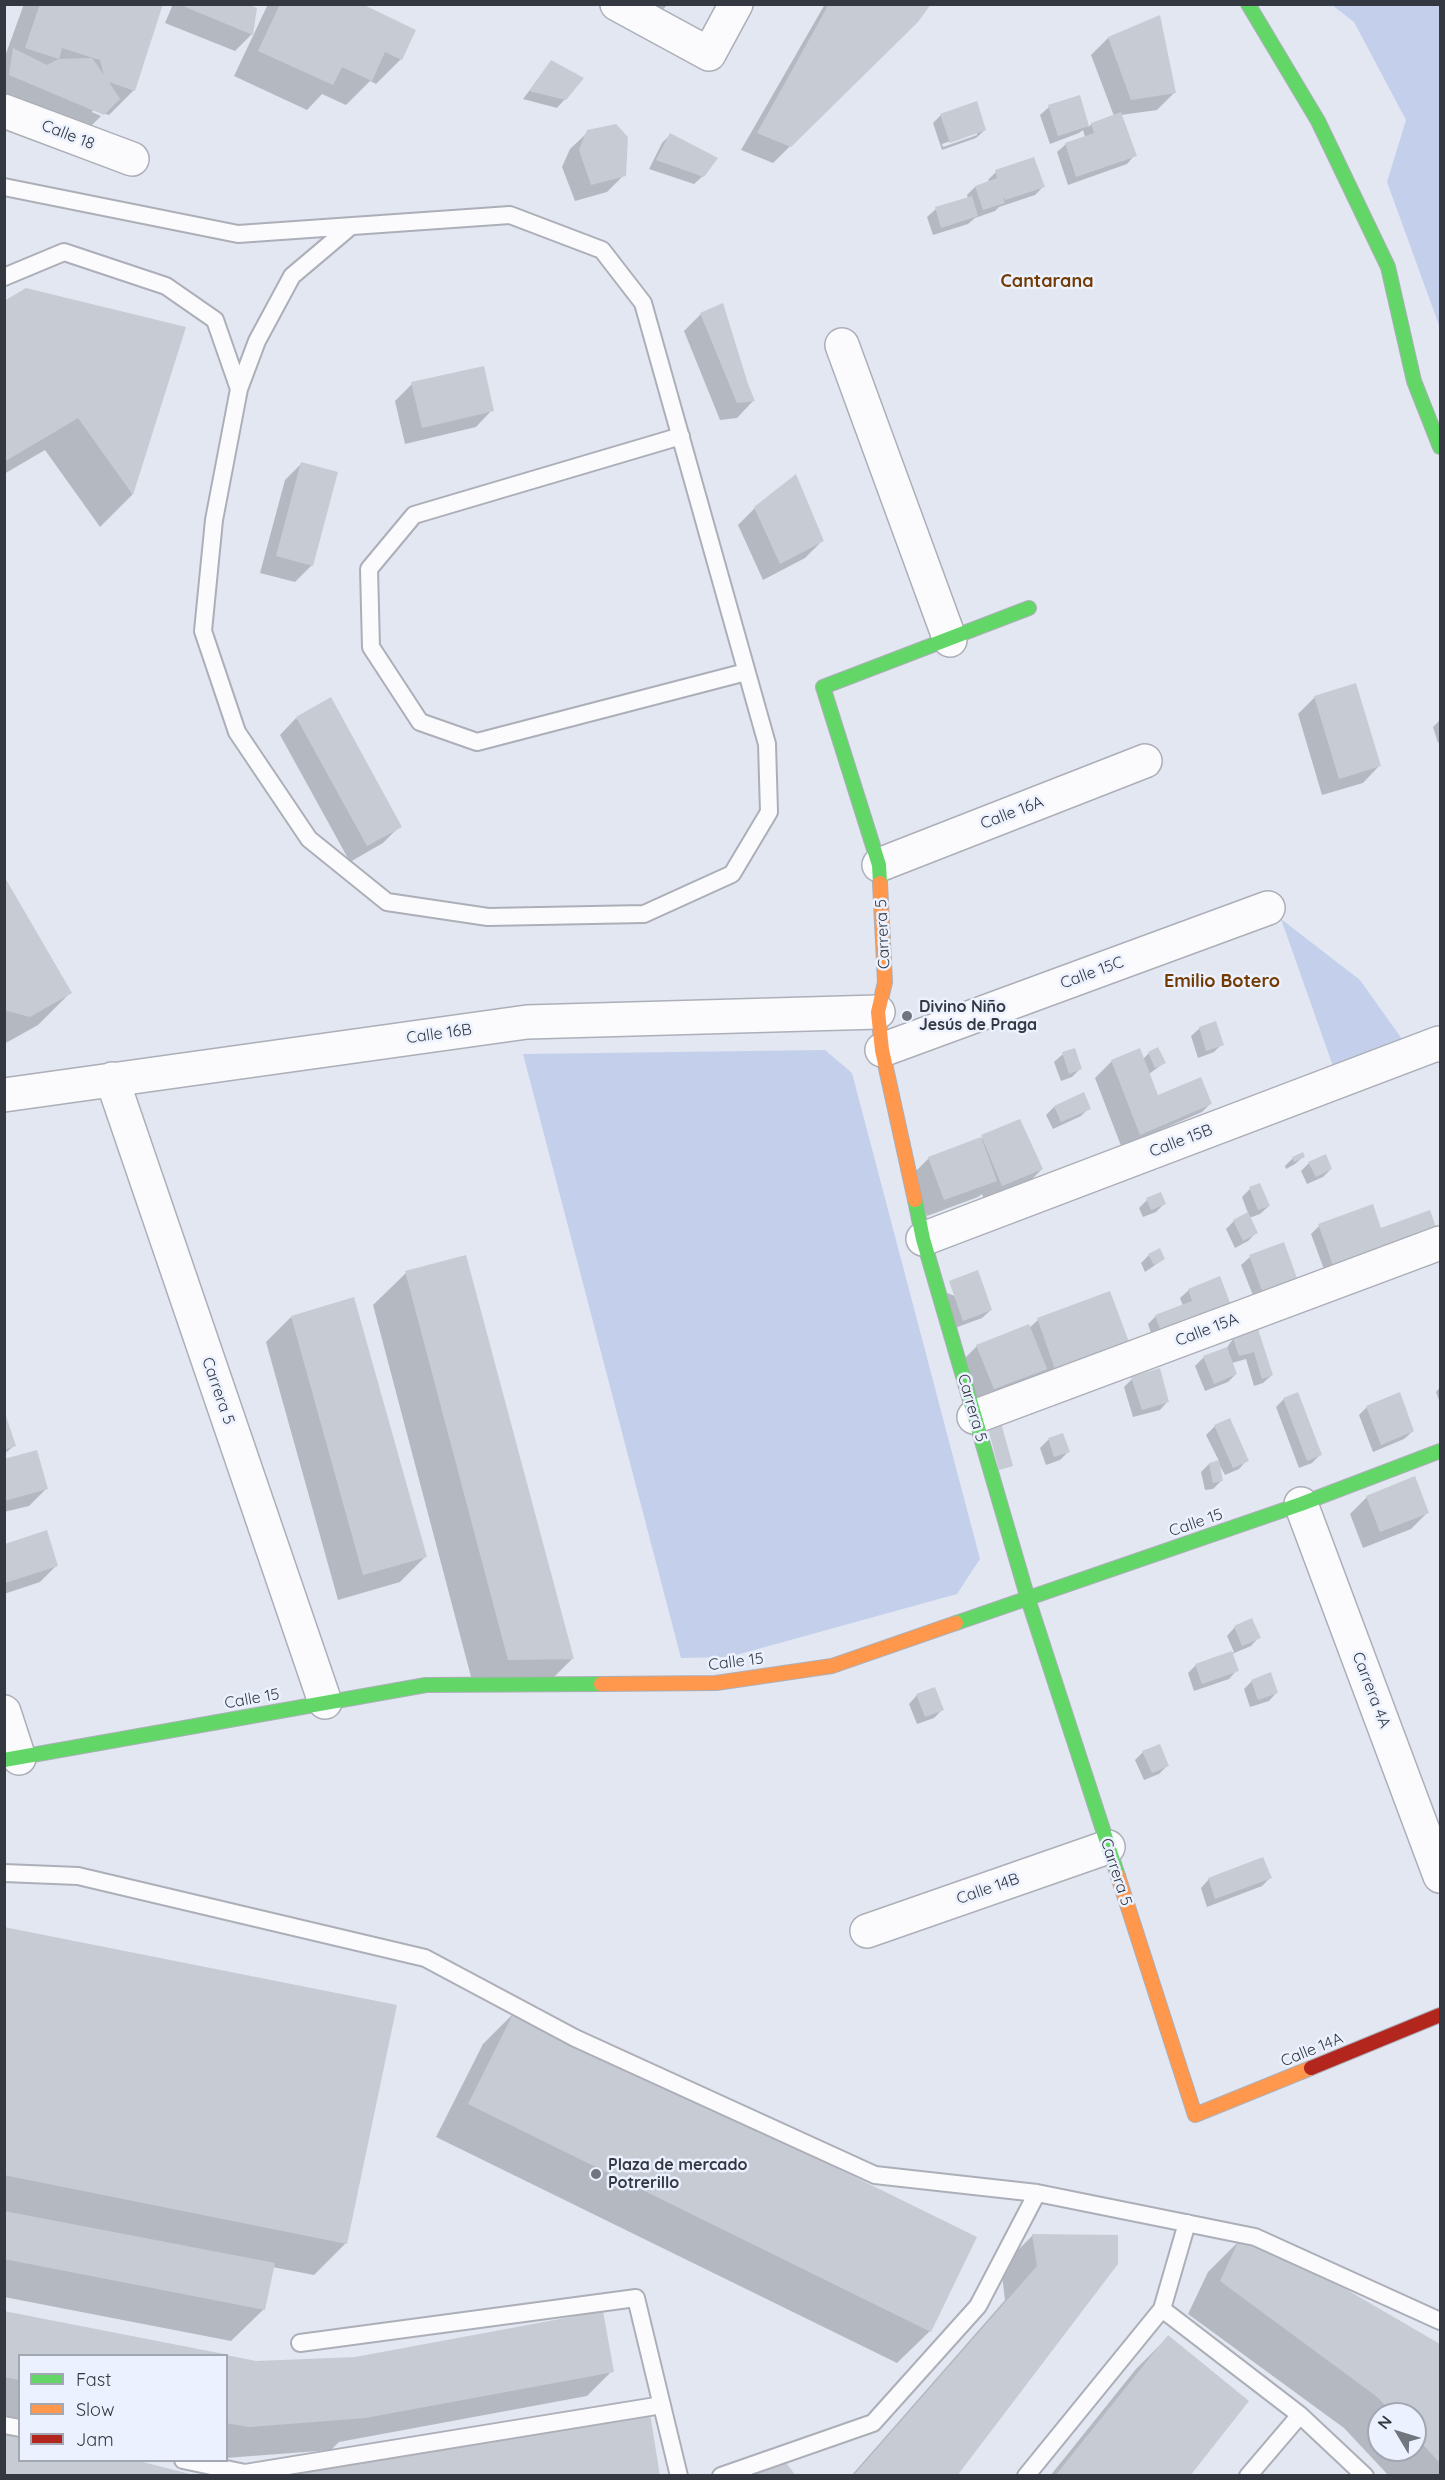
<!DOCTYPE html>
<html>
<head>
<meta charset="utf-8">
<style>
	body { margin:0 }
	#map { position:relative; width:1445px; height:2480px; overflow:hidden; background:#e2e7f2; font-family:Quicksand,sans-serif }
	canvas { display:block }
	.frame { position:absolute; inset:0; border:6px solid #343840; pointer-events:none }
	.legend { position:absolute; left:18px; top:2354px; width:210px; height:108px; box-sizing:border-box; background:#ebf1fe; border:2px solid #a2a7b2; margin:0; padding:8px 10px; list-style:none; font-size:18px; color:#343840 }
	.legend li { display:flex; align-items:center; gap:12px; height:30px }
	.legend b { width:30px; border:2px solid #a2a7b2 }
	.north { position:absolute; left:1367px; top:2402px; width:60px; height:60px; box-sizing:border-box; background:#ebf1fe; border:2px solid #a2a7b2; border-radius:50%; rotate:308deg; font-size:16px; font-weight:700; line-height:24px; text-align:center; color:#343840 }
	.north::after { content:''; display:block; margin:auto; width:21px; height:27px; background:#71757e; clip-path:polygon(50% 0,100% 100%,50% 72%,0 100%) }
</style>
</head>
<body>
<div id="map">
<canvas width="1445" height="2480"></canvas>
<div class="frame"></div>
<ul class="legend">
<li><b style="height:8px;background:#63d668"></b>Fast</li>
<li><b style="height:8px;background:#ff974d"></b>Slow</li>
<li><b style="height:8px;background:#b3261e"></b>Jam</li>
</ul>
<div class="north">N</div>
</div>
<script>
const context = document.querySelector('canvas').getContext('2d');
context.lineJoin = 'round';
function fillPath(path, color) {
  context.fillStyle = color;
  context.fill(path, 'evenodd');
}
function poly(rows) {
  const path = new Path2D();
  for (const r of rows) {
    path.moveTo(r[0], r[1]);
    for (let i = 2; i < r.length; i += 2) path.lineTo(r[i], r[i + 1]);
  }
  return path;
}
function trace(path, color, width, dash) {
  context.strokeStyle = color;
  context.lineWidth = width;
  context.lineCap = dash ? 'butt' : 'round';
  context.setLineDash(dash || []);
  context.stroke(path);
}
function label(font, color, halo, rows, align = 'center') {
  context.font = font + ' Quicksand,sans-serif';
  context.lineWidth = 5;
  context.setLineDash([]);
  context.textBaseline = 'middle';
  context.strokeStyle = halo;
  context.fillStyle = color;
  for (const [text, x, y, turn = 0] of rows) {
    context.save();
    context.translate(x, y);
    context.rotate((+turn || 0) * Math.PI / 180);
    context.textAlign = isNaN(turn) ? turn : align;
    if (halo) context.strokeText(text, 0, 0);
    context.fillText(text, 0, 0);
    context.restore();
  }
}
const green = poly([
	[1332,5,1440,5,1440,328,1387,182,1406,120,1354,22],
	[1281,919,1360,980,1402,1039,1334,1069],
	[825,1050,852,1073,980,1559,957,1594,729,1657,681,1658,523,1054]
]);
const shadow = poly([
	[24,4,162,4,134,90,109,115,93,110,92,112,101,116,86,131,4,97,4,59],
	[173,4,242,4,252,34,235,51,165,23],
	[268,4,358,4,401,59,376,84,370,81,346,105,322,94,307,110,234,76],
	[625,4,668,4,651,22],
	[825,4,930,4,917,21,773,163,741,150],
	[1108,38,1174,93,1157,110,1121,115,1135,155,1127,164,1068,185,1057,152,1066,144,1085,137,1083,130,1079,133,1050,144,1040,115,1049,107,1079,97,1088,127,1092,124,1114,116,1091,55],
	[551,62,565,99,557,108,523,99],
	[941,115,985,130,976,138,942,150,933,123],
	[977,132,977,135,943,147,942,144],
	[588,132,624,175,607,192,575,201,562,167,570,149],
	[670,135,703,176,694,184,649,169,662,143],
	[996,172,1043,187,1035,195,999,207,995,211,975,218,968,224,933,235,927,217,936,209,968,199,967,195,975,187,989,182,988,180],
	[4,302,185,328,132,495,100,527,45,450,4,474],
	[701,314,753,401,737,418,720,420,684,331],
	[412,384,492,410,476,427,405,444,395,401],
	[302,463,312,565,295,582,260,573,285,480],
	[755,508,822,541,805,558,763,580,738,525],
	[1315,697,1379,766,1363,783,1322,795,1298,714],
	[296,718,400,826,383,843,350,862,280,735],
	[1440,720,1440,742,1438,743,1433,727],
	[4,879,70,993,38,1025,4,1044],
	[1200,1028,1222,1044,1214,1052,1198,1058,1191,1036],
	[1074,1050,1080,1069,1072,1077,1061,1081,1054,1062,1063,1054],
	[1149,1053,1164,1063,1149,1074,1158,1097,1211,1103,1202,1112,1160,1130,1151,1139,1123,1151,1095,1078,1112,1061,1143,1059],
	[1054,1107,1089,1108,1081,1116,1053,1129,1046,1115],
	[1019,1121,1042,1169,1025,1186,985,1202,982,1194,978,1197,927,1216,912,1175,929,1158,978,1140],
	[1304,1156,1295,1164,1286,1169,1285,1166,1293,1158],
	[1309,1163,1331,1169,1323,1177,1307,1184,1301,1171],
	[1250,1189,1269,1206,1260,1214,1249,1218,1256,1233,1248,1241,1235,1248,1226,1229,1234,1221,1248,1213,1242,1197],
	[1147,1200,1164,1204,1156,1212,1143,1217,1139,1208],
	[1319,1226,1380,1230,1437,1233,1325,1272,1311,1234],
	[1149,1255,1164,1259,1145,1272,1141,1263],
	[1250,1257,1296,1277,1287,1286,1254,1298,1241,1265],
	[406,1273,572,1659,540,1691,475,1692,373,1305],
	[1220,1278,1153,1339,1148,1324,1156,1316,1183,1306,1180,1298,1189,1290],
	[942,1291,991,1310,982,1318,955,1328],
	[291,1317,425,1557,400,1582,338,1600,266,1342],
	[1038,1320,1127,1342,977,1405,960,1363,977,1346,1029,1328],
	[1257,1331,1272,1375,1263,1383,1254,1386,1246,1359,1232,1363,1236,1374,1228,1382,1205,1391,1195,1366,1203,1358,1226,1349,1233,1339],
	[1132,1379,1168,1401,1160,1410,1133,1417,1124,1387],
	[1440,1387,1440,1403,1436,1392],
	[1284,1399,1320,1455,1312,1463,1299,1468,1276,1407],
	[1367,1407,1413,1431,1404,1439,1373,1452,1359,1415],
	[4,1419,14,1446,4,1454],
	[1229,1420,1247,1460,1239,1469,1225,1475,1219,1464,1222,1480,1213,1489,1205,1490,1201,1472,1209,1464,1219,1461,1206,1435,1215,1426],
	[1062,1435,1068,1452,1060,1460,1046,1465,1040,1448,1048,1440],
	[4,1461,46,1489,29,1506,4,1512],
	[1367,1497,1428,1512,1411,1529,1363,1548,1350,1514],
	[46,1532,57,1565,40,1582,4,1594,4,1546],
	[1235,1627,1259,1637,1251,1646,1232,1654,1237,1670,1229,1679,1194,1691,1188,1673,1196,1665,1234,1652,1227,1636],
	[1252,1681,1277,1692,1269,1701,1250,1707,1244,1689],
	[917,1695,942,1710,934,1718,917,1724,909,1704],
	[1143,1752,1167,1766,1159,1774,1144,1780,1135,1760],
	[1270,1878,1262,1886,1207,1907,1201,1888,1209,1879],
	[4,1928,346,2243,314,2275,272,2267,264,2309,231,2341,4,2297],
	[515,2012,930,2331,897,2363,436,2137,483,2044],
	[1033,2235,1117,2237,956,2476,851,2476,1005,2300,1001,2267],
	[1241,2239,1293,2260,1440,2346,1440,2476,1389,2476,1344,2428,1188,2314,1208,2272],
	[1379,2414,1415,2414,1415,2450,1379,2450],
	[4,2312,20,2356,20,2419,4,2415],
	[1168,2337,1188,2476,1050,2476,1136,2369],
	[226,2356,256,2362,612,2371,587,2396,339,2442,331,2450,226,2458]
]);
const building = poly([
	[40,4,163,4,135,91,109,82,120,99,104,115,9,75,13,48,47,65,59,59,92,58,104,75,100,60,62,48,59,59,25,48],
	[178,4,247,4,257,8,253,35],
	[280,4,362,4,416,30,402,60,385,52,372,81,342,67,333,85,258,51],
	[829,4,931,4,918,22,791,147,757,133],
	[1160,15,1176,93,1131,100,1108,37],
	[551,60,584,78,566,100,529,91],
	[1080,95,1089,126,1058,136,1048,105],
	[977,101,986,130,950,143,940,114],
	[1121,112,1137,156,1076,177,1065,143,1094,133,1091,123],
	[616,124,628,137,626,176,591,185,579,150,587,130],
	[670,133,718,158,704,177,656,160],
	[1034,157,1045,187,1005,200,1002,194,1005,203,983,210,975,186,997,178,995,170],
	[972,196,978,216,941,228,935,207],
	[26,288,186,327,133,495,78,418,4,462,4,301],
	[723,303,748,384,755,401,737,403,700,313],
	[484,366,494,411,422,428,411,382],
	[301,462,338,472,313,566,276,556],
	[796,474,824,541,780,564,754,507],
	[1356,683,1381,766,1339,779,1314,696],
	[331,697,402,827,367,846,296,717],
	[4,876,72,993,30,1017,4,1010],
	[1216,1021,1224,1045,1206,1051,1199,1027],
	[1158,1047,1166,1063,1155,1068,1148,1052],
	[1075,1048,1082,1069,1069,1074,1062,1052],
	[1140,1048,1158,1095,1201,1077,1212,1104,1140,1135,1111,1060],
	[1084,1092,1091,1109,1061,1122,1054,1106],
	[1020,1119,1043,1169,1002,1186,981,1135],
	[981,1137,997,1181,944,1200,928,1157],
	[1303,1152,1305,1157,1294,1162,1292,1157],
	[1326,1154,1332,1169,1316,1177,1308,1162],
	[1260,1183,1270,1206,1258,1210,1249,1187],
	[1161,1192,1166,1204,1151,1210,1146,1198],
	[1373,1204,1381,1228,1430,1210,1438,1233,1390,1250,1387,1244,1333,1265,1318,1224],
	[1248,1212,1258,1233,1243,1241,1233,1220],
	[1284,1242,1297,1278,1262,1291,1249,1255],
	[1160,1248,1165,1259,1154,1265,1148,1254],
	[466,1255,574,1659,508,1660,405,1271],
	[978,1270,992,1310,963,1321,949,1281],
	[1220,1276,1231,1305,1161,1332,1155,1315,1192,1301,1188,1289],
	[1110,1291,1129,1342,1055,1369,1037,1318],
	[354,1297,427,1557,363,1575,291,1316],
	[1029,1324,1047,1369,994,1389,976,1345],
	[1258,1329,1273,1375,1262,1379,1254,1352,1239,1356,1233,1338],
	[1227,1347,1237,1374,1214,1384,1203,1356],
	[1160,1368,1169,1402,1142,1410,1131,1377],
	[1298,1392,1322,1455,1307,1461,1283,1398],
	[1400,1392,1414,1431,1381,1445,1366,1406],
	[6,1416,16,1446,4,1450,4,1417],
	[1230,1418,1249,1461,1233,1468,1214,1425],
	[1000,1419,1013,1466,999,1470,988,1428],
	[1063,1433,1070,1452,1054,1457,1048,1438],
	[37,1450,48,1489,4,1501,4,1459],
	[1219,1460,1223,1481,1213,1483,1209,1463],
	[1415,1476,1429,1513,1380,1532,1366,1496],
	[47,1530,58,1566,5,1583,5,1544],
	[1252,1618,1261,1638,1242,1646,1234,1626],
	[1232,1651,1239,1671,1202,1684,1195,1664],
	[1271,1672,1278,1693,1258,1700,1251,1680],
	[935,1687,944,1710,925,1717,916,1694],
	[1160,1744,1169,1766,1152,1773,1142,1751],
	[1263,1857,1272,1878,1215,1899,1208,1878],
	[4,1927,397,2005,347,2244,4,2175],
	[515,2010,977,2237,931,2332,468,2104],
	[4,2211,275,2263,265,2310,4,2259],
	[1032,2234,1118,2235,1118,2264,957,2476,853,2476,1037,2266],
	[1240,2238,1294,2259,1440,2344,1440,2463,1415,2436,1415,2414,1394,2414,1376,2396,1220,2281],
	[4,2311,224,2354,224,2356,20,2356,20,2380,4,2377],
	[603,2311,614,2372,365,2418,249,2427,226,2423,226,2355,256,2361,355,2357],
	[1168,2335,1249,2401,1190,2476,1055,2476],
	[650,2413,660,2476,282,2476,282,2474],
	[4,2431,20,2435,20,2460,135,2460,198,2476,4,2476],
	[781,2456,796,2476,733,2476]
]);
const lane = poly([
	[4,187,238,234,510,215,602,250,643,303,767,744,769,812,732,874,644,914,488,917,387,902,309,839,237,732,203,631,214,520,239,389,215,320,166,286,64,252,4,277],
	[239,389,257,341,292,276,350,227],
	[681,436,414,515,369,569,371,647,420,722,477,742,746,672],
	[4,1873,78,1876,425,1958,575,2038,875,2175,1037,2193,1255,2237,1440,2321],
	[1162,2309,1300,2415,1365,2476],
	[300,2343,636,2298,679,2476],
	[4,2425,20,2428],
	[183,2460,245,2473,662,2405],
	[721,2476,873,2423,978,2306,1037,2193],
	[1026,2476,1162,2309,1187,2223],
	[1248,2476,1300,2415]
]);
const street = poly([
	[617,4,709,54,736,4],
	[4,111,132,159],
	[842,345,950,640],
	[879,865,1145,761],
	[882,1050,1268,908],
	[112,1079,325,1702],
	[4,1095,527,1022,878,1012],
	[923,1239,1439,1043,1440,1045],
	[974,1417,1440,1243],
	[1301,1504,1440,1876],
	[4,1712,19,1758],
	[867,1931,1108,1847]
]);
const fast = poly([
	[1248,4,1318,121,1388,267,1414,381,1440,447],
	[880,883,879,865,823,687,1029,608],
	[915,1200,923,1239,1028,1599,1118,1876],
	[956,1623,1301,1504,1440,1451],
	[4,1760,426,1685,601,1684]
]);
const slow = poly([
	[880,883,885,982,878,1012,882,1050,915,1200],
	[601,1684,716,1683,832,1666,956,1623],
	[1118,1876,1195,2115,1311,2068]
]);
const jam = poly([
	[1311,2068,1440,2015]
]);
const markers = [
	[907,1016,6,"#71757e"],
	[596,2174,6,"#71757e"]
];
const streetNames = [
	["Calle 18",68,135,21],
	["Calle 16A",1012,813,-21],
	["Carrera 5",883,934,-93],
	["Calle 15C",1092,973,-20],
	["Calle 16B",439,1034,-8],
	["Calle 15B",1181,1141,-21],
	["Calle 15A",1207,1330,-21],
	["Carrera 5",218,1391,71],
	["Carrera 5",972,1408,74],
	["Calle 15",1196,1523,-19],
	["Calle 15",736,1662,-7],
	["Carrera 4A",1371,1690,69],
	["Calle 15",252,1699,-10],
	["Carrera 5",1116,1872,72],
	["Calle 14B",988,1889,-19],
	["Calle 14A",1312,2050,-22]
];
const poiNames = [
	["Divino Niño",919,1007],
	["Jesús de Praga",919,1025],
	["Plaza de mercado",608,2165],
	["Potrerillo",608,2183]
];
const neighbourhoodNames = [
	["Cantarana",1047,282],
	["Emilio Botero",1222,982]
];
fillPath(green, '#c4d0eb');
fillPath(shadow, '#0003');
fillPath(building, '#c7ccd4');
trace(lane, '#acafb8', 20);
trace(street, '#acafb8', 36);
trace(fast, '#acafb8', 16);
trace(slow, '#acafb8', 16);
trace(jam, '#acafb8', 16);
trace(lane, '#fbfbfd', 16);
trace(street, '#fbfbfd', 33);
trace(fast, '#63d668', 14);
trace(slow, '#ff974d', 14);
trace(jam, '#b3261e', 14);
for (const [x, y, r, color] of markers) {
  const dot = new Path2D();
  dot.arc(x, y, r, 0, 2 * Math.PI);
  context.fillStyle = color;
  context.fill(dot);
  trace(dot, '#ebf1fe', 2);
}
label('16px', '#343840', '#ebf1fe', streetNames);
label('bold 16px', '#343840', '#ebf1fe', poiNames, 'left');
label('bold 18px', '#733b02', '#ebf1fe', neighbourhoodNames);
</script>
</body>
</html>
